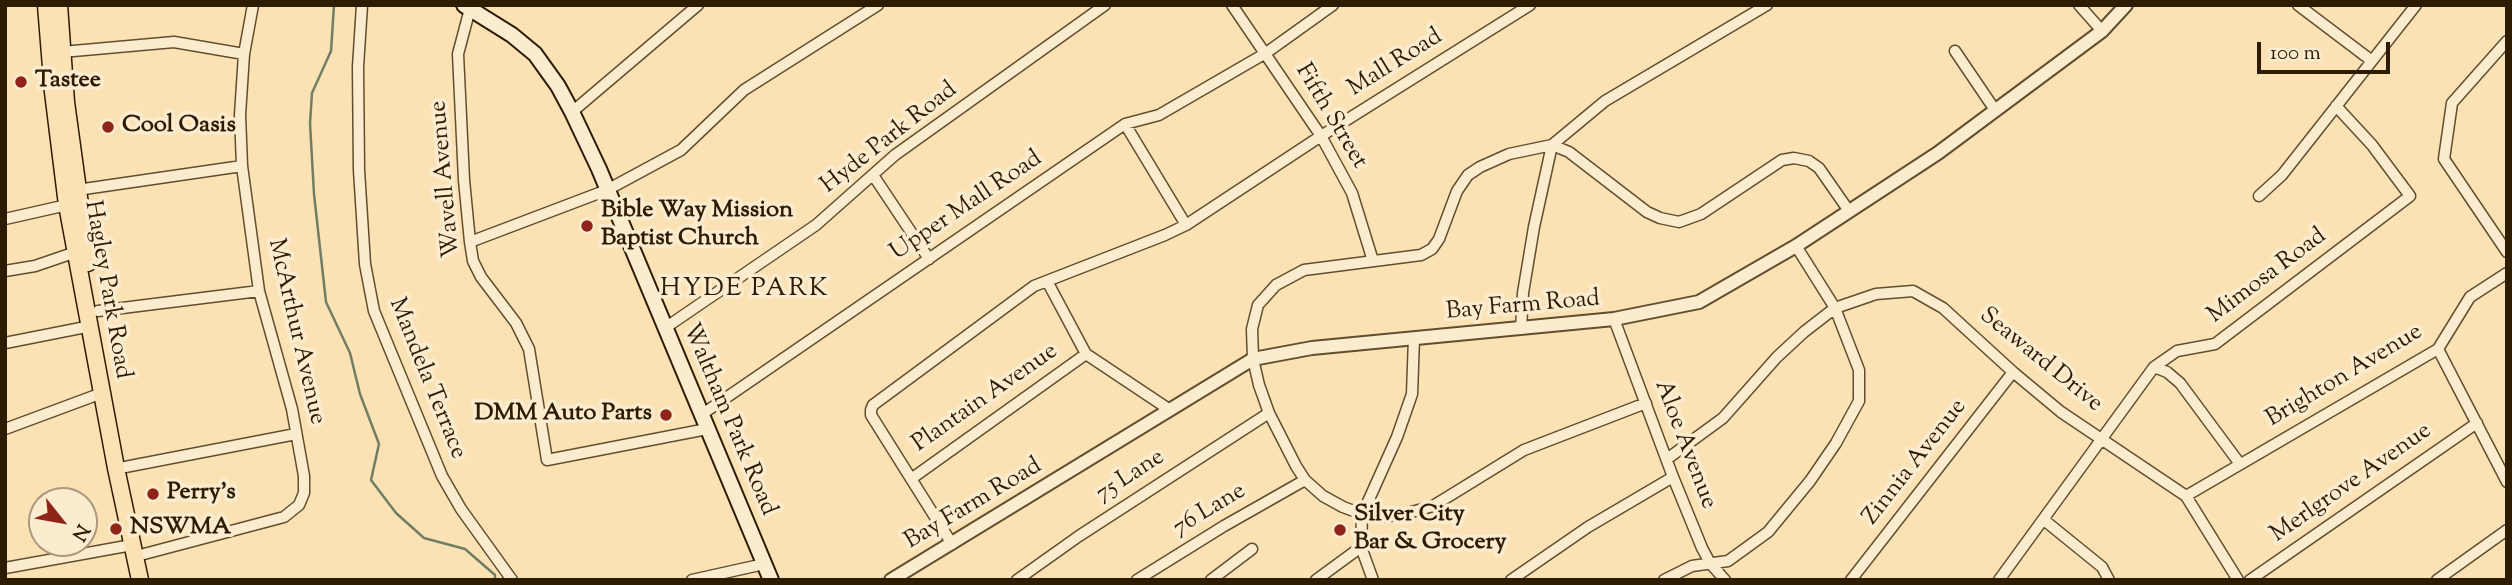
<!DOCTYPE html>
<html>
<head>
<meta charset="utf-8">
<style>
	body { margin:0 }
	#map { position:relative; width:2512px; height:585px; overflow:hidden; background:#fbe2b5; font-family:"Sorts Mill Goudy",serif }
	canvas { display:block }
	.frame { position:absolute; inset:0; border:7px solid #2e1c00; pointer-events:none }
	.north { position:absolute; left:28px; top:487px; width:70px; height:70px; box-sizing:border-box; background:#fceccf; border:2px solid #aa997c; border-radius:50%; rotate:121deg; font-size:19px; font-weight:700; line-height:28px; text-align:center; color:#2e1c00 }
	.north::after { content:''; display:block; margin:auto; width:24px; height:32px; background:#8f2418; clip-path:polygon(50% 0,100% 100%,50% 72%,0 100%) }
	.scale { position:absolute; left:2257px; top:42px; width:133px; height:32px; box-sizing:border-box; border:4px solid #2e1c00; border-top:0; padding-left:9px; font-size:21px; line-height:24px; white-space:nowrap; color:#2e1c00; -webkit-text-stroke:5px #fceccf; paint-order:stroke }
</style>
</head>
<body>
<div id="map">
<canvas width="2512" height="585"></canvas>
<div class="frame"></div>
<div class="north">N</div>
<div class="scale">100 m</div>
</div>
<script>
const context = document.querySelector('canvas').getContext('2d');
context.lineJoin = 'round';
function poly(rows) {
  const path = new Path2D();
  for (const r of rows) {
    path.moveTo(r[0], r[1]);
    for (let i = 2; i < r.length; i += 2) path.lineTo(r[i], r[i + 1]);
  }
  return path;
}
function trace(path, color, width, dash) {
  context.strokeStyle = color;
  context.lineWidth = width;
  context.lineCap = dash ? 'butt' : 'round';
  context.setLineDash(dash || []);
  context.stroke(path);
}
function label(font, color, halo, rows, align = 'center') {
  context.font = font + ' "Sorts Mill Goudy",serif';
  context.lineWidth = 7;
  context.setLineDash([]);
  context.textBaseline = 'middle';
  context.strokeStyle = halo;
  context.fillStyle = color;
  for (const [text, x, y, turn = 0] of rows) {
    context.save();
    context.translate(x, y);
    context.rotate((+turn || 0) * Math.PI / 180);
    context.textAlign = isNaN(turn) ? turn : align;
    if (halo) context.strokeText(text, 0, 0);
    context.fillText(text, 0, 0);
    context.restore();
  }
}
const stream = poly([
	[334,5,331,51,312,93,310,123,314,194,326,302,350,353,360,394,379,444,371,480,396,513,424,538,465,549,495,575,495,580]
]);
const minor = poly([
	[362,5,358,67,359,170,365,264,374,311,442,476,461,509,512,580],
	[471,5,458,54,464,180,470,242,473,261,481,277,516,323,529,349,547,460,707,429],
	[1232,5,1321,136,1352,193,1373,261],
	[2079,5,2102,31],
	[2298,5,2372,61],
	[2507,41,2452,103,2444,159,2507,252],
	[1955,51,1995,110],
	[62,52,174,42,244,54],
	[572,112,698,5],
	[1125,124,1186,225],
	[873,175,929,259],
	[77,190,242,166],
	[2259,196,2282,175,2416,5],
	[5,219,67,205],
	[470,242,607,190,681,150,744,90,878,5],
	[1796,246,1835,308,1876,294,1913,291,1943,308,2013,372,2061,412,2186,496,2238,580],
	[5,271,35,266,76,252],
	[1047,281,1086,354,1170,410],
	[98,311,259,291],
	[1614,319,1673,477,1702,548,1710,563,1725,580],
	[665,328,816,225,895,155,1105,5],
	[1521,329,1523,293,1534,227,1552,145,1605,101,1767,5],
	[5,343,91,326],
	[2438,349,2507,482],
	[2154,367,2167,372,2180,383,2240,464],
	[1646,403,1524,450,1433,506,1401,515,1370,517,1343,507,1323,496,1305,480,1296,466,1269,413,1259,385,1253,359,1252,329,1258,305,1276,285,1304,270,1421,255,1432,249,1439,239,1457,191,1468,175,1480,167,1509,154,1552,145,1569,152,1647,212,1660,218,1679,222,1701,214,1782,160,1794,158,1809,161,1819,168,1849,211],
	[701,415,1125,124,1159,115,1266,53,1333,5],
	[5,429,102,393],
	[125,467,296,434],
	[911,479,1086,354],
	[2186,496,2438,349,2470,297,2507,273],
	[2044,520,2102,567,2109,580],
	[952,544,871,415,871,410,873,405,1034,286,1165,235,1186,225,1321,136,1530,5],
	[144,554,284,517,299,505,304,493,304,476,292,409,259,291,242,166,240,115,244,54,253,5],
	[5,568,132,545],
	[692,580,764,564],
	[1017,580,1079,536,1269,413],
	[1137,580,1224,526,1305,480],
	[1211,580,1252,549],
	[1316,580,1361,547],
	[1373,580,1361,547,1362,515,1397,437,1412,394,1414,338],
	[1511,580,1588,527,1673,477],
	[1664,580,1692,566,1728,561,1768,532,1810,481,1836,443,1859,401,1859,370,1835,308,1804,332,1777,357,1723,418,1667,459],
	[1851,580,2013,372],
	[1999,580,2154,367,2177,351,2215,344,2410,196,2372,145,2336,106],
	[2250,580,2477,423],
	[2437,580,2507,530]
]);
const tertiary = poly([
	[891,580,1253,359,1312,348,1614,319,1699,302,1796,246,1938,153,2102,31,2126,5]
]);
const secondary = poly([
	[464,5,512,35,535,54,558,86,572,112,599,169,771,580]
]);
const primary = poly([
	[46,5,53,92,67,205,116,468,140,580],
	[59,5,66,102,88,263]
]);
const markers = [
	[21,82,7,"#8f2418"],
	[108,127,7,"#8f2418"],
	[587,226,7,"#8f2418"],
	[666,415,7,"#8f2418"],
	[153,494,7,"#8f2418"],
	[116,529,7,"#8f2418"],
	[1340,530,7,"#8f2418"]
];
const streetNames = [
	["Mall Road",1396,64,-32],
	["Fifth Street",1330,117,59],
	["Hyde Park Road",890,139,-38],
	["Wavell Avenue",447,179,-95],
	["Upper Mall Road",967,207,-34],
	["Mimosa Road",2268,277,-37],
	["Hagley Park Road",106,290,80],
	["Bay Farm Road",1523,307,-5],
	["McArthur Avenue",295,332,77],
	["Seaward Drive",2040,361,39],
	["Brighton Avenue",2345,377,-31],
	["Mandela Terrace",426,379,68],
	["Plantain Avenue",986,399,-35],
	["Waltham Park Road",728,420,67],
	["Aloe Avenue",1684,445,69],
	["Zinnia Avenue",1916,463,-52],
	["75 Lane",1131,477,-33],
	["Merlgrove Avenue",2352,484,-35],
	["Bay Farm Road",974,505,-31],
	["76 Lane",1210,511,-31]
];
const poiNames = [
	["Tastee",35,82],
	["Cool Oasis",122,127],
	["Bible Way Mission",601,212],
	["Baptist Church",601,240],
	["DMM Auto Parts",652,415,"right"],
	["Perry's",167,494],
	["Silver City",1354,516],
	["Bar & Grocery",1354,544],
	["NSWMA",130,529]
];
const neighbourhoodNames = [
	["HYDE PARK",745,291]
];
trace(stream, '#727e64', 2.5);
trace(minor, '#614e2d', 13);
trace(tertiary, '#614e2d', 16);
trace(secondary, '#2e1c00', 18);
trace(primary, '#2e1c00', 19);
trace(minor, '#fceccf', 10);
trace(tertiary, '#fceccf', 12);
trace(secondary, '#fceccf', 14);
trace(primary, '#fbe2b5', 16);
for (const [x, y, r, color] of markers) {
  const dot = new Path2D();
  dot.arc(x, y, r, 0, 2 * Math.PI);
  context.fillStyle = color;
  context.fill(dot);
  trace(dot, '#fceccf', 2.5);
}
label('24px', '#2e1c00', '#fceccf', streetNames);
label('bold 24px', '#2e1c00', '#fceccf', poiNames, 'left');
context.letterSpacing = '2px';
label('26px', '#2e1c00', '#fceccf', neighbourhoodNames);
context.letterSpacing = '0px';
</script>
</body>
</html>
